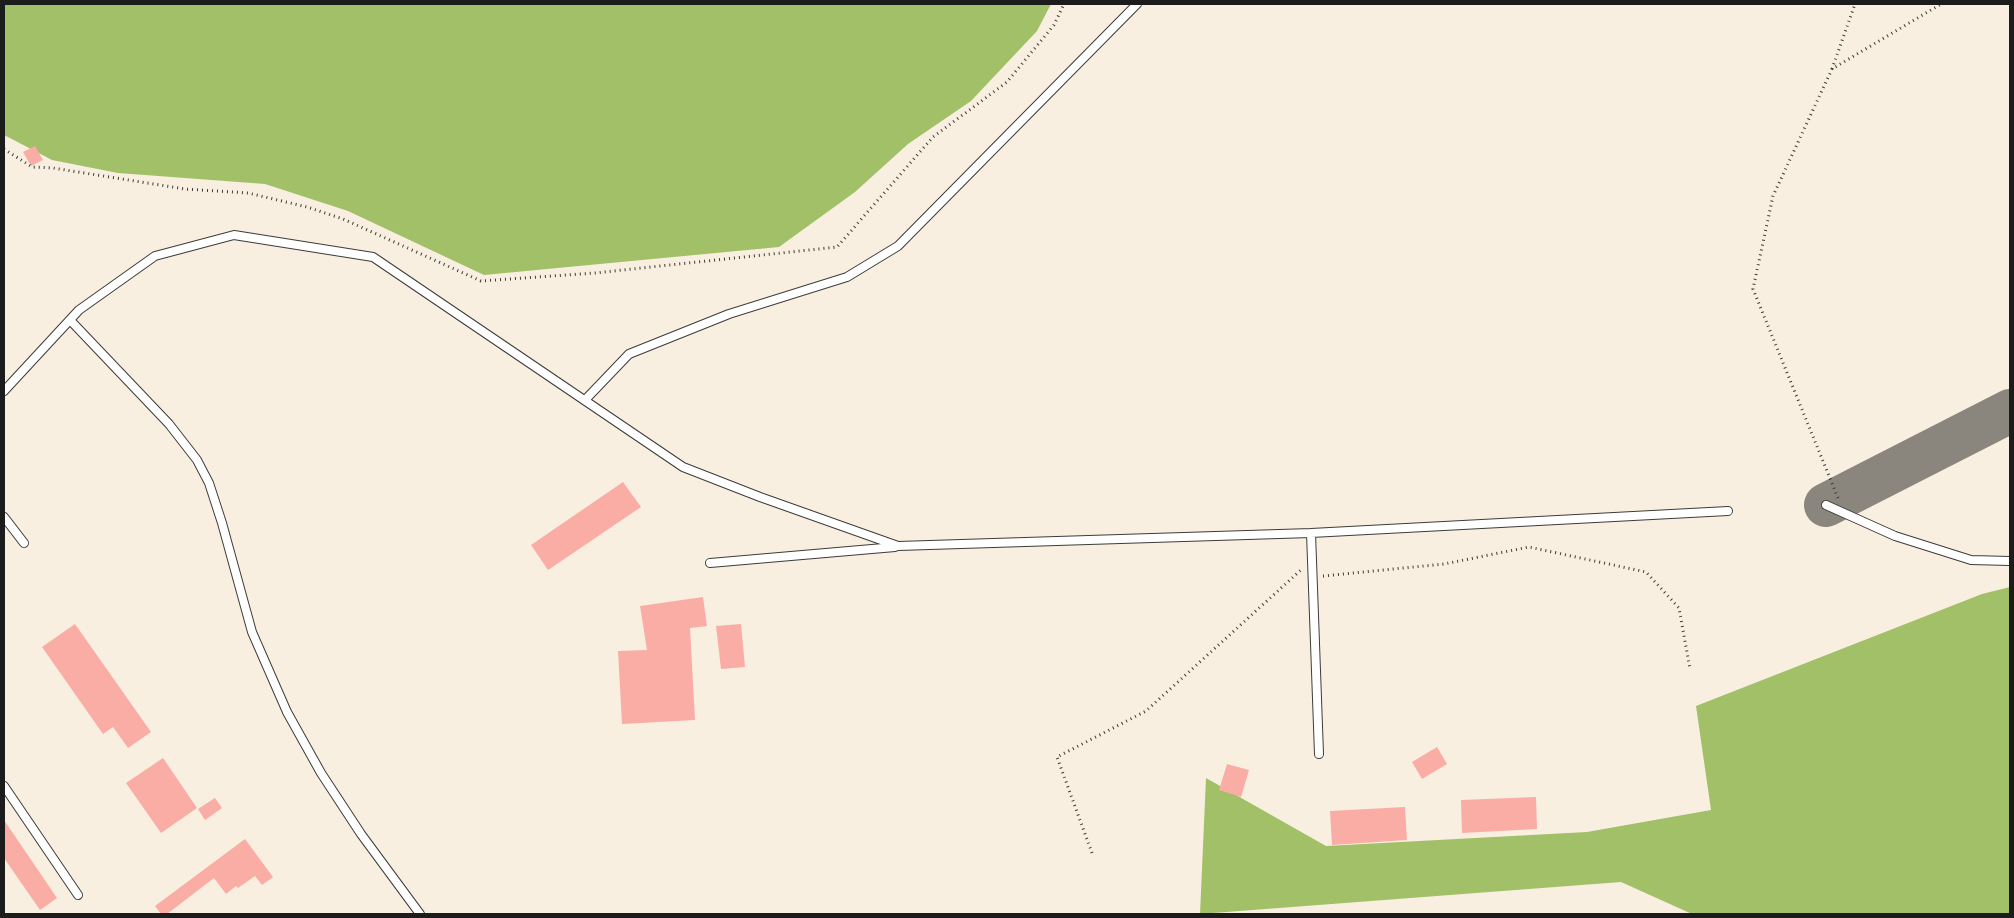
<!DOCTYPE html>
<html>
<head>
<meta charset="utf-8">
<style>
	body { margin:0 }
	#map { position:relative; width:2014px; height:918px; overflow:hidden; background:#f9efe0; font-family:Caveat,sans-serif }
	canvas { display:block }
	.frame { position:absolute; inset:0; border:5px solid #1c1c1c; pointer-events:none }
</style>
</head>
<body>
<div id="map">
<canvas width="2014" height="918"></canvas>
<div class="frame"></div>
</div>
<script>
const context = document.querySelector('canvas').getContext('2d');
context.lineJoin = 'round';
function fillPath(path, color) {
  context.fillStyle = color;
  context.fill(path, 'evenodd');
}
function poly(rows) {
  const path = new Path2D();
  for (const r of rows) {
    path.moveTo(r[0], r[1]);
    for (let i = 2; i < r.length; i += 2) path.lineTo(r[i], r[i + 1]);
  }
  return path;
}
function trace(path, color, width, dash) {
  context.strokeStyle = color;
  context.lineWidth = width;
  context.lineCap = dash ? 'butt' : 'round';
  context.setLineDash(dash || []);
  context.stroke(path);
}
const green = poly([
	[4,4,1051,4,1037,31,971,101,908,144,855,192,779,247,484,275,348,211,265,184,118,173,52,160,6,136,4,137],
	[2010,587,2010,914,1692,914,1621,882,1200,914,1206,778,1326,846,1587,832,1711,810,1696,706,1982,594]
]);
const taxiway = poly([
	[1826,505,2010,411]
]);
const building = poly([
	[35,146,43,160,31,166,23,152],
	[623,482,641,507,548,570,531,545],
	[703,597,707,626,690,628,695,720,622,724,618,651,647,650,640,606],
	[75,624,151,732,128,748,113,727,103,734,42,647],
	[741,624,745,667,721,669,716,626],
	[1437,747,1447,764,1422,779,1412,762],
	[163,758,197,808,161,833,126,783],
	[1227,764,1249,770,1241,797,1219,790],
	[1536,797,1537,829,1462,833,1461,800],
	[215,798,222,808,205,820,198,809],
	[1405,807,1407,840,1332,845,1330,811],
	[4,820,57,898,40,910,4,858],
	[245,839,273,877,262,885,255,876,238,888,236,886,226,894,214,878,167,914,161,914,155,906]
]);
const path = poly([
	[1832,69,1855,4],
	[4,149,32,167,53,168,185,189,248,193,307,207,343,219,481,281,595,273,837,247,933,137,1007,82,1054,25,1064,4],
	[1838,498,1753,289,1773,196,1832,69,1941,4],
	[1323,576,1444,564,1529,547,1646,572,1679,608,1690,669],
	[1092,853,1057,757,1146,711,1302,569]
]);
const service = poly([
	[70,320,169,424,197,460,209,483,222,523,252,632,287,712,321,773,361,834,420,914],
	[4,391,79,310,155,256,234,235,373,257,683,467,760,497,898,546,1311,533,1728,511],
	[585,400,629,354,729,314,847,277,898,246,1137,4],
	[1826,505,1895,536,1971,560,2010,561],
	[4,517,24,543],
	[1311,533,1319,754],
	[710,563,895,547],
	[4,786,78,895]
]);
fillPath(green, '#a1c068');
trace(taxiway, '#8a867e', 44);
fillPath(building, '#f9ada5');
trace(service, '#3d3c39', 10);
trace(path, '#3d3c39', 3, [1, 4]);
trace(service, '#fff', 8);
</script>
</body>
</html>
